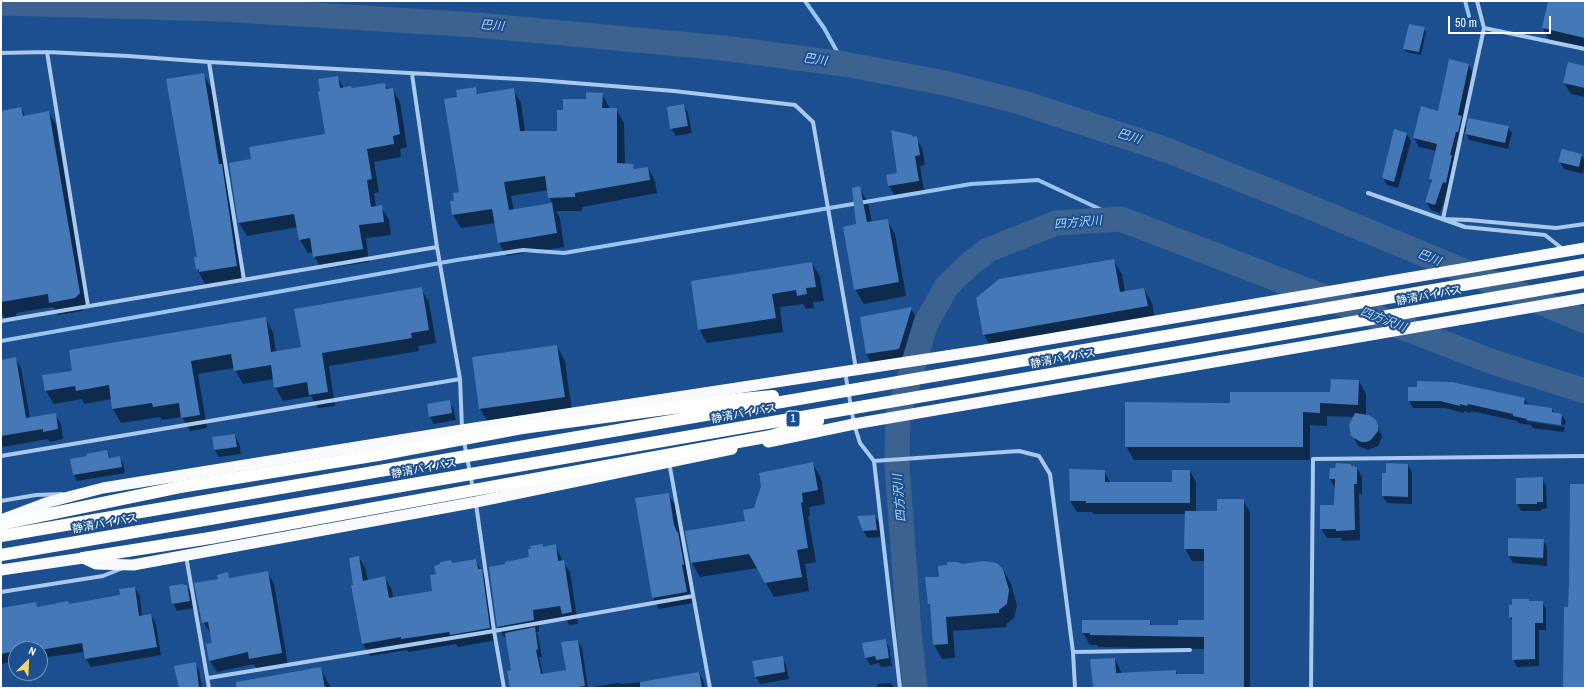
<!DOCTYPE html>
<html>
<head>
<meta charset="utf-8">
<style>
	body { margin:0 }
	#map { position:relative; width:1586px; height:689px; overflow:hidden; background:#1b4f8f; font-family:"Archivo Narrow",sans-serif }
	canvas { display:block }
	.frame { position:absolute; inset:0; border:2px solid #fff; pointer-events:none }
	.north { position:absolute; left:8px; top:641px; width:40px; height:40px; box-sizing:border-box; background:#1b4f8f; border:1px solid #7695bc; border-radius:50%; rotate:24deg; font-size:11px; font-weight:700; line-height:16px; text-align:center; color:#fff }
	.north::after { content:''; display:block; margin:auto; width:14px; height:18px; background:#ffd166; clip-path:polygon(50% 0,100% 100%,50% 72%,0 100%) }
	.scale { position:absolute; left:1448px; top:16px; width:103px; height:18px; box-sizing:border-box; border:2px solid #fff; border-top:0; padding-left:5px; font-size:12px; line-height:14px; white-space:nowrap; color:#fff; -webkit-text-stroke:3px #1b4f8f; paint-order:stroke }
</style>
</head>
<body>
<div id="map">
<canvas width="1586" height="689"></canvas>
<div class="frame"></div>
<div class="north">N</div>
<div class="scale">50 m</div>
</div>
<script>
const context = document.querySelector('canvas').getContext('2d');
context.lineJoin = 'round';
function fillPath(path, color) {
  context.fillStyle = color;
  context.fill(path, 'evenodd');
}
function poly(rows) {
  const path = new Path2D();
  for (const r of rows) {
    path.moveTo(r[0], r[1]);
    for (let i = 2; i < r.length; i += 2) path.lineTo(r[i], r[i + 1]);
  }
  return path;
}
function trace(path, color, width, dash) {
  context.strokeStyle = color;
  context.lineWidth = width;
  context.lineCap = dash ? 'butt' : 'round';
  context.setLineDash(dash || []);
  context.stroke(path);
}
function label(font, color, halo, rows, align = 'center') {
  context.font = font + ' "Archivo Narrow","Noto Sans JP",sans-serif';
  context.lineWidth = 4;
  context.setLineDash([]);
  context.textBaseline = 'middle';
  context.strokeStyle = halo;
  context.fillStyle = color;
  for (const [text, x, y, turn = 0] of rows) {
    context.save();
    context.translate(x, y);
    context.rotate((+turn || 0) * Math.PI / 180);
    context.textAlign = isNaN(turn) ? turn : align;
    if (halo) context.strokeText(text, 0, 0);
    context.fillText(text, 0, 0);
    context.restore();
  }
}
const shadow = poly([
	[1549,1,1576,1,1585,3,1585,51,1551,43,1543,28],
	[1424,28,1426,32,1421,55,1406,52,1404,49],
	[1469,65,1473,73,1463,121,1467,128,1508,127,1512,133,1508,149,1469,140,1465,131,1463,140,1460,140,1448,190,1440,213,1431,210,1426,202,1432,183,1430,179,1436,151,1419,147,1414,138,1439,112],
	[1585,67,1585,97,1571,94,1564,83],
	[203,74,212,89,244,281,209,287,207,284,205,284,197,269],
	[337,77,344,88,352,89,384,84,388,89,392,89,400,102,407,147,400,149,401,157,374,162,379,192,374,193,376,207,381,207,389,220,391,235,366,238,369,262,322,269,314,256,314,252,308,253,300,240,298,227,247,236,239,223,230,164,252,160,326,134],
	[475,88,479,95,513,90,521,103,525,132,558,132,564,111,602,94,610,109,616,109,624,123,625,164,633,165,635,169,648,168,655,181,657,193,582,207,582,211,556,211,560,218,564,247,506,256,499,243,496,223,461,228,453,215,455,201,460,193,458,98],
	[548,190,549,197,553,204,514,210,511,196],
	[684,105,688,113,692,133,676,136,671,128],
	[21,108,25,116,49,112,56,125,87,306,82,311,58,315,53,307,16,313,17,319,6,321,1,312,1,112],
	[1406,133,1411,141,1398,188,1387,185,1383,178],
	[913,138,916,138,922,148,925,165,920,166,924,191,895,196,889,186,899,174],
	[1581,155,1585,161,1583,174,1564,169,1560,162],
	[859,188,868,202,872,223,887,220,895,234,906,296,864,304,855,289],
	[1113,260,1122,274,1125,292,1144,289,1152,303,1155,320,992,349,984,335,977,299],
	[812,263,820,277,824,301,813,302,814,308,806,309,803,304,780,307,783,332,707,343,699,329],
	[421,289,429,302,436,343,418,346,419,351,329,366,335,406,318,408,311,396,283,401,275,387,274,379,243,384,234,368,198,374,207,428,190,431,182,417,162,420,160,417,121,423,113,409,112,399,84,404,82,399,54,404,46,391,44,376,73,372,265,318,273,332,276,352,302,348],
	[911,309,918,320,905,360,873,365,866,354],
	[557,346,565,361,572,412,489,424,480,409],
	[15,358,21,368,30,418,55,414,61,424,63,439,50,442,48,439,3,447,1,443,1,361],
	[1359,381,1366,394,1366,415,1378,427,1382,437,1378,446,1368,450,1358,446,1354,438,1355,417,1327,416,1327,426,1310,425,1310,460,1134,460,1126,446,1231,404,1331,393],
	[1525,399,1528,405,1552,409,1554,414,1562,415,1566,422,1565,425,1527,419,1527,421,1565,427,1564,432,1532,428,1531,425,1518,423,1517,421,1471,411,1471,413,1464,411,1464,413,1445,408,1413,408,1409,401],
	[449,401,453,408,456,420,434,424,430,417],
	[235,435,239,443,241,454,219,457,215,450,213,438],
	[107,451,110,458,119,457,123,463,125,473,77,481,74,475,71,460],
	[813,464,821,478,825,504,809,507,810,516,808,516,816,562,805,564,809,591,774,597,757,568,700,577,692,563,686,532,746,522,755,509],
	[1408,465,1412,472,1412,504,1387,503,1383,496],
	[1352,467,1357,468,1362,477,1362,494,1359,494,1360,540,1342,541,1341,538,1327,538,1321,528,1335,506,1335,488,1330,479],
	[1104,471,1110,482,1173,483,1190,471,1196,482,1196,512,1218,512,1243,500,1250,512,1250,688,1093,688,1115,659,1122,674,1176,671,1178,675,1205,675,1205,649,1098,647,1097,645,1090,645,1083,633,1083,621,1150,621,1152,626,1179,626,1205,621,1205,561,1192,561,1185,548,1186,514,1093,514,1092,512,1077,512,1070,501],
	[1542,478,1546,486,1547,509,1541,509,1541,511,1521,511,1517,503],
	[668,494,675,505,693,603,659,609,653,598],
	[875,516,879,523,880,537,868,538,863,531],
	[1543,540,1547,547,1547,566,1513,563,1509,556],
	[542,545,544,547,555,546,561,557,562,561,570,572,578,624,569,625,565,617,539,621,539,632,536,632,538,636,542,657,539,657,543,675,567,671,578,641,582,648,588,688,617,683,623,684,660,680,699,673,703,680,705,688,513,688,513,671,507,637,504,637,498,626,530,558],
	[359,557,366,570,368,581,385,578,392,590,393,598,434,592,437,575,475,560,488,582,497,640,458,647,456,644,409,652,407,650,370,656,363,644,354,586],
	[962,565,1003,569,1011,584,1017,605,1014,618,1006,624,1007,627,953,631,955,658,942,659,934,645,931,608,929,603,940,578],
	[267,572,274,584,288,665,257,670,254,664,217,672,210,661,208,645,213,644,211,634,203,622,219,580,227,574,230,579],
	[184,586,187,586,191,593,194,608,177,611,173,603],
	[135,588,140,596,142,617,151,615,156,624,161,655,91,667,86,659,84,652,40,658,40,649,16,649,16,661,1,664,1,609,35,604,38,608,70,605,121,596],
	[1529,600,1530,602,1542,602,1546,609,1546,630,1539,630,1539,666,1517,667,1513,659,1513,622,1510,617],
	[885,640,889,647,892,666,881,667,879,663,870,665,866,658],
	[782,657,786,665,789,679,760,684,756,677],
	[195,663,199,670,202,688,179,688,175,667],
	[320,668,331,688,254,688],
	[891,683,894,688,877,688,877,684]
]);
const stream = poly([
	[805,1,824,28,844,64],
	[1465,1,1469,16],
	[1,341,457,260,523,250,564,253,971,184,1038,180,1121,219]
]);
const river = poly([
	[1,3,220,9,477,25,723,48,844,64,945,83,1020,102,1164,149,1300,203,1585,321],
	[915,688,909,631,897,465,898,415,926,323,947,286,971,263,988,250,1056,223,1121,219,1493,362,1585,391]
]);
const building = poly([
	[1548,1,1585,2,1585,38,1542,28],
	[1409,24,1425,27,1419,52,1403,49],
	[1449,59,1469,64,1458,115,1462,116,1458,132,1456,132,1450,155,1452,155,1446,183,1443,182,1435,205,1425,202,1432,180,1429,179,1437,144,1413,138,1421,106,1438,111],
	[1568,62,1585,66,1585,88,1563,83],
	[204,73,219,164,222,164,237,266,199,272,199,269,196,270,194,257,197,257,166,79],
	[338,76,340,88,351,86,352,88,385,83,386,89,393,88,400,134,393,136,394,144,367,149,372,179,367,180,371,207,382,205,384,222,359,225,363,249,313,257,310,238,299,240,294,214,238,223,229,163,251,159,249,147,325,134,318,91,320,91,318,79],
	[476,87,477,94,514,88,520,131,557,131,557,110,563,110,563,99,586,99,586,92,603,93,602,108,617,108,617,163,633,164,634,169,648,167,650,180,575,193,575,197,548,198,545,176,504,182,509,210,552,203,557,233,498,243,492,209,452,215,450,201,454,201,453,193,459,192,444,99,457,97,456,90],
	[684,104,688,126,670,129,667,107],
	[21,107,23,116,49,111,80,293,75,298,49,303,48,294,1,302,1,111],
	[1468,118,1509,126,1505,143,1465,134],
	[1394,129,1407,133,1394,182,1382,178],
	[891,130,912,135,913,137,917,136,920,155,915,156,919,181,888,186,886,175,897,173],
	[1562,149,1582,154,1579,167,1558,162],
	[860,186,867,222,888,219,899,282,854,290,843,227,856,224,852,188],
	[1114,259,1120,292,1144,288,1148,306,983,335,976,298,999,279],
	[812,262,816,287,806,288,807,294,797,296,796,290,772,294,776,318,698,330,691,281],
	[422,287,429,330,411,333,412,338,322,353,328,392,309,395,307,382,274,388,271,365,234,371,231,354,191,361,200,415,181,418,179,403,153,407,152,403,112,409,109,385,76,391,75,386,45,391,42,375,72,371,69,350,266,317,271,352,301,347,294,309],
	[912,307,899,349,866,354,860,317],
	[557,345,565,397,479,409,472,357],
	[16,357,26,418,56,413,58,429,43,432,43,429,1,436,1,360],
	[1331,379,1359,380,1358,405,1320,403,1320,413,1303,412,1303,447,1125,447,1125,402,1230,403,1230,392,1330,392],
	[1417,381,1452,382,1525,398,1524,404,1552,408,1552,412,1562,414,1561,425,1526,420,1527,419,1513,416,1513,414,1468,404,1467,406,1460,404,1460,406,1440,401,1408,401,1408,387,1417,387],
	[450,400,452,413,429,417,427,404],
	[1355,413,1369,415,1376,420,1378,426,1378,431,1371,440,1366,442,1361,442,1351,436,1349,425],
	[235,434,237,447,214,450,212,437],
	[107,450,109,458,120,456,122,467,73,475,70,459,87,456,86,454],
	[813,462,818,490,802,493,803,502,801,503,808,548,797,550,802,577,765,583,749,554,691,563,685,531,745,521,743,510,754,508,761,486,759,473],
	[1336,463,1351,464,1351,466,1357,467,1357,484,1354,484,1355,530,1336,531,1336,529,1320,529,1320,505,1334,505,1335,479,1329,479,1330,468,1335,468],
	[1386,463,1408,464,1408,497,1382,496,1382,473,1386,473],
	[1069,469,1105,470,1105,482,1172,482,1172,470,1190,470,1190,503,1086,503,1086,501,1070,501],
	[1543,477,1543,502,1537,502,1537,504,1516,504,1516,478],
	[1570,484,1585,484,1585,688,1563,688,1564,607,1568,607,1569,583],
	[669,493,674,525,677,532,678,532,684,564,682,565,687,592,652,598,635,498],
	[1217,499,1244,499,1244,688,1093,688,1090,659,1115,658,1116,673,1176,670,1176,674,1204,674,1204,637,1090,635,1090,633,1082,633,1082,620,1150,620,1150,625,1178,625,1178,620,1204,620,1204,549,1184,549,1185,511,1217,511],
	[875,515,877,530,863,531,857,516],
	[1508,538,1544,539,1543,558,1508,556],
	[543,544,543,547,556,544,558,561,564,560,572,612,562,614,560,606,533,610,534,620,497,627,489,567,505,564,505,562,529,557,528,549,531,549,530,546],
	[359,556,363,581,385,576,389,598,432,591,430,575,436,574,434,566,440,564,440,562,451,560,452,563,476,559,478,569,482,569,490,628,450,635,449,632,401,639,401,637,362,644,351,585,353,585,349,558],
	[984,561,997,563,1003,569,1009,590,1007,604,999,610,999,613,946,617,948,644,933,645,930,604,928,604,925,577,939,577,938,566,947,565,947,562,957,562,962,564],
	[268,571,282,653,249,659,248,652,209,661,206,644,212,643,208,622,202,623,194,583,218,579,217,575,228,572,229,578],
	[183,584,184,585,187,585,190,601,172,604,169,586],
	[135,587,139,616,151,614,157,647,85,659,82,643,46,649,16,649,16,651,1,654,1,608,36,602,37,607,68,601,69,604,120,595,119,589],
	[1512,599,1529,599,1529,601,1543,601,1543,623,1535,623,1535,659,1512,660,1512,617,1509,618,1509,605,1512,605],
	[535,627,538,649,536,650,541,674,566,670,561,642,578,640,585,686,570,688,510,688,507,671,511,670,505,633],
	[886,639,889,658,876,660,875,656,865,658,862,643],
	[783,656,785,672,755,677,752,661],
	[196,662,199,688,179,688,174,666],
	[321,667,325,688,236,688,236,682],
	[699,672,702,687,640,688,640,682]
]);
const minor = poly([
	[1477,1,1484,28,1443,219,1469,220,1556,228,1585,224],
	[1484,28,1585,49],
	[47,52,88,306],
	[1,53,47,52,128,56,209,62,537,80,674,91,795,105,813,122,856,369],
	[209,62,244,280],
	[412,74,437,247,460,379,462,428],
	[1368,193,1465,227,1545,235,1564,250],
	[1,321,437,247],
	[845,372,854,424,860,443,874,461,900,688],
	[464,441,473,489],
	[1,456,460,379],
	[874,461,1019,451,1039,456,1050,474,1073,652,1075,688],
	[669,462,710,688],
	[1,501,36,495,62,494],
	[476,504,494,631,504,688],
	[186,556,209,688],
	[1,592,103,576,123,568],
	[1073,652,1190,650],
	[208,678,494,631,693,596],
	[1311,688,1313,459,1585,456]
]);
const trunk = poly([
	[768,442,854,424,1585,298],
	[1,520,49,502,103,488,462,430,979,351,1585,248],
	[1,570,83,558,96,564,133,565,476,502,732,449]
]);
const motorway = poly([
	[1,524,180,487,378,455],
	[83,558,210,538]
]);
const motorwayBridge = poly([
	[378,455,522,428,741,399,773,396],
	[1,536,1585,264],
	[210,538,771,436,818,421],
	[1,555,1585,282]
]);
const shields = [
	[793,419,14]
];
const shieldNames = [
	["1",793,419]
];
const streetNames = [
	["静清バイパス",1429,296,-10],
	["静清バイパス",1063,359,-10],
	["静清バイパス",744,414,-10],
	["静清バイパス",424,469,-10],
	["静清バイパス",105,524,-10]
];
const waterNames = [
	["巴川",492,26,5],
	["巴川",815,60,8],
	["巴川",1129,137,18],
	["四方沢川",1078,223,-5],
	["巴川",1429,258,22],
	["四方沢川",1383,320,21],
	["四方沢川",900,498,-95]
];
fillPath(shadow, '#0007');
trace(stream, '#9cc4f0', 4);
trace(river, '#3c6290', 25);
fillPath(building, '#4478b7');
trace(minor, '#a9c9ee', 4);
trace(trunk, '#f8faff', 11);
trace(motorway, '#fff', 12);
trace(motorwayBridge, '#fff', 12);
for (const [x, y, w] of shields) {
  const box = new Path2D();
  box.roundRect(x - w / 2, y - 8, w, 16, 3);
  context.fillStyle = '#1b4f8f';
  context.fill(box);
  trace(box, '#fff', 1);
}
label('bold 10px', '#fff', null, shieldNames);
label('11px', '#fff', '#1b4f8f', streetNames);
label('italic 12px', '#b5d3f5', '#1b4f8f', waterNames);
</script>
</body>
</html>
